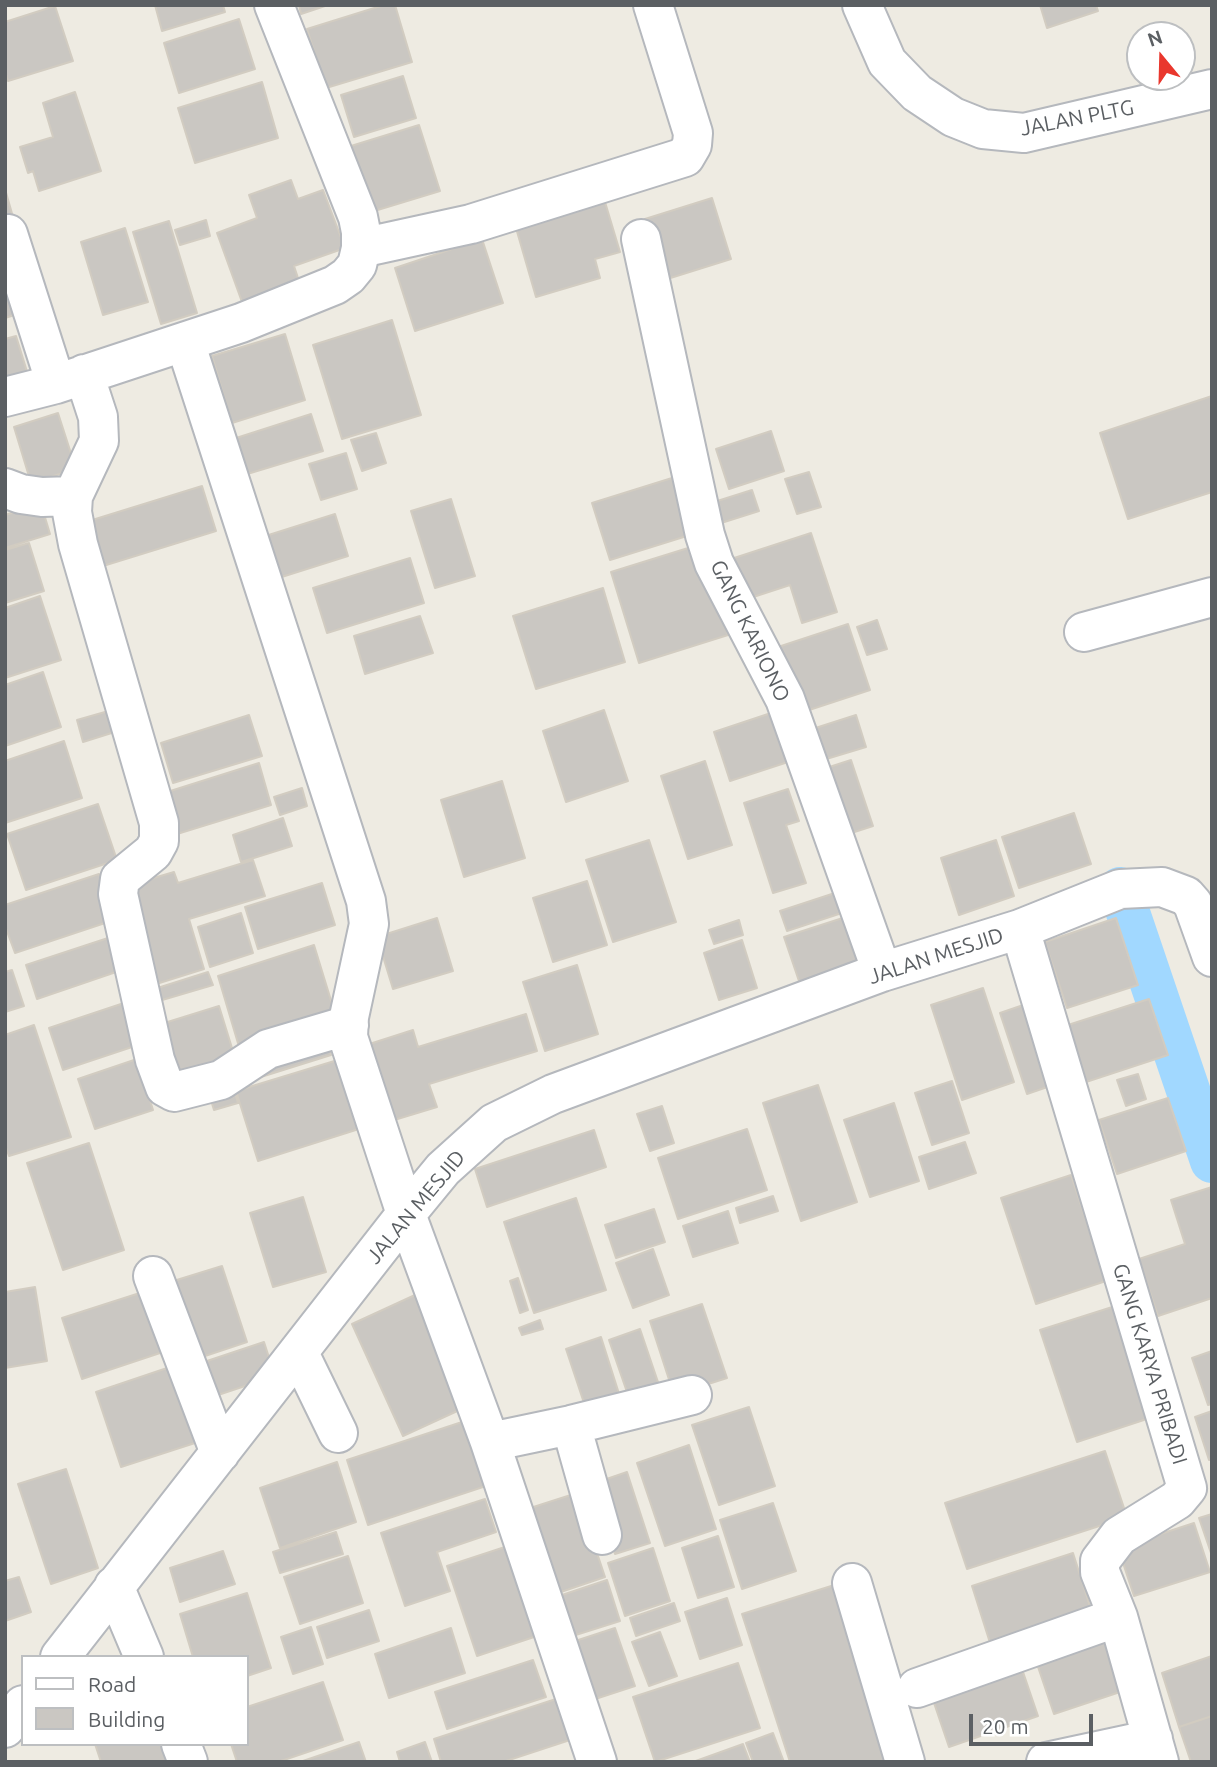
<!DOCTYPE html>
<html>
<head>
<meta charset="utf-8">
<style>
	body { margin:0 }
	#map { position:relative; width:1217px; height:1767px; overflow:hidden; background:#eeebe2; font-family:Ubuntu,sans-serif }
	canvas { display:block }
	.frame { position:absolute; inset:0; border:7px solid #5b5f63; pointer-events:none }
	.legend { position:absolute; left:21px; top:1655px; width:228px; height:91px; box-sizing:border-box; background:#fff; border:2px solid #bdbfc1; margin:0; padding:9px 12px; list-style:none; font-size:21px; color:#5b5f63 }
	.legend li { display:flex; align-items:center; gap:14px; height:35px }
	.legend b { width:35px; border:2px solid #bdbfc1 }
	.north { position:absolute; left:1126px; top:21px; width:70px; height:70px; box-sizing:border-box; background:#fff; border:2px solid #bdbfc1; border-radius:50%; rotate:341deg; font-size:19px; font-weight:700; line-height:28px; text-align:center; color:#5b5f63 }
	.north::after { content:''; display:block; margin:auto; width:24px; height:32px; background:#e9372d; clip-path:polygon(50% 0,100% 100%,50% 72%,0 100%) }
	.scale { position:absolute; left:969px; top:1714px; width:124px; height:32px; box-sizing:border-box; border:4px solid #5b5f63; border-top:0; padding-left:9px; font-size:21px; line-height:24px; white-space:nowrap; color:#5b5f63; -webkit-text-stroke:5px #fff; paint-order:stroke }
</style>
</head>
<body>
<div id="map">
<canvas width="1217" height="1767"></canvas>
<div class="frame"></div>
<ul class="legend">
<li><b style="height:9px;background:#fff"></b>Road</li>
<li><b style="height:19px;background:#cac7c2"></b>Building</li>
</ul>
<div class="north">N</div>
<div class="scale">20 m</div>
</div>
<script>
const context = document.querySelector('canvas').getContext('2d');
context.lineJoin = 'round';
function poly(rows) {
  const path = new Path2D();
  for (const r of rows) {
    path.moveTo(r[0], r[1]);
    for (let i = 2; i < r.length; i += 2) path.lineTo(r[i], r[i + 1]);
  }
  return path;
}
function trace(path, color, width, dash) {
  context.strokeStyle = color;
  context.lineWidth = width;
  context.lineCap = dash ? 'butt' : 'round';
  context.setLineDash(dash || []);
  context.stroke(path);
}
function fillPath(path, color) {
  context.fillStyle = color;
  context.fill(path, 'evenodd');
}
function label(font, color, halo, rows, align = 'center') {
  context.font = font + ' Ubuntu,sans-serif';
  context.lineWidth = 5;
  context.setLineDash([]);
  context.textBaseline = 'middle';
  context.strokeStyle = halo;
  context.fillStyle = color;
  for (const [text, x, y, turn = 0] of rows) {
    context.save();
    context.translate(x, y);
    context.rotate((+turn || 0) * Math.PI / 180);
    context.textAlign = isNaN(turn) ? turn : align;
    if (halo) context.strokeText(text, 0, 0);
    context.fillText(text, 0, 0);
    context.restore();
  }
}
const canal = poly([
	[1120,889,1212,1161]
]);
const building = poly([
	[155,5,223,5,225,12,162,31,155,5],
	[299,5,328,5,301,14,299,5],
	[384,5,395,5,412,62,326,88,307,29,384,5],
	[1040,5,1096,5,1098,11,1047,28,1040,5],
	[55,6,73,61,8,81,5,71,5,22,55,6],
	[239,19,255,69,179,93,164,43,239,19],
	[403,76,416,118,354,137,341,95,403,76],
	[262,82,278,138,195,163,178,108,262,82],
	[75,92,101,171,39,191,33,171,28,173,20,147,53,137,43,103,75,92],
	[419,125,440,191,371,212,351,146,419,125],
	[291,180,298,199,323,190,345,248,294,266,299,281,242,302,217,233,257,218,249,195,291,180],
	[5,189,13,217,5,219,5,189],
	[712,198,731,259,664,280,645,219,712,198],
	[605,202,620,252,595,259,600,278,536,297,516,228,605,202],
	[206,220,210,236,180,245,175,230,206,220],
	[169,221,197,313,161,324,133,232,169,221],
	[125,228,148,302,103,315,81,242,125,228],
	[482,239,503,303,415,331,395,268,482,239],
	[5,263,21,313,5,318,5,263],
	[392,320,421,415,342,439,313,345,392,320],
	[285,334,305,400,232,423,212,356,285,334],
	[16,336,29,378,5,385,5,339,16,336],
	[1212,396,1212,492,1128,519,1100,433,1212,396],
	[58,413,76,469,31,483,14,427,58,413],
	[311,414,323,451,244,475,233,439,311,414],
	[771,431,784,471,729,489,716,449,771,431],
	[376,433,386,463,362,471,351,440,376,433],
	[346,453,357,489,321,500,309,464,346,453],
	[809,472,821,507,797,514,785,479,809,472],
	[672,478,690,535,610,560,592,503,672,478],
	[202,486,216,531,103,566,89,521,202,486],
	[752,490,759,511,718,524,711,503,752,490],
	[451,499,475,576,435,588,411,511,451,499],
	[41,504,50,534,5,548,5,515,41,504],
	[335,514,348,556,269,581,256,539,335,514],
	[811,533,837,612,802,623,790,585,741,601,728,560,811,533],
	[29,543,44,591,5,603,5,550,29,543],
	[701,544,728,635,639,663,611,572,701,544],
	[410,558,424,603,327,633,313,588,410,558],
	[603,588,625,662,536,689,513,616,603,588],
	[40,596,61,660,5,678,5,608,40,596],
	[420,616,433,653,365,674,354,636,420,616],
	[877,620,887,649,867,655,857,627,877,620],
	[848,624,870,690,800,713,778,647,848,624],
	[43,672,61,727,5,746,5,685,43,672],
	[112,710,118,731,83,742,77,720,112,710],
	[604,710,628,781,566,802,543,731,604,710],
	[774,712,791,761,730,781,714,732,774,712],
	[249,715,262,756,173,783,161,743,249,715],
	[856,715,866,747,813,763,803,732,856,715],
	[64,741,82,798,5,823,5,761,64,741],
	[851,760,873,826,839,837,817,771,851,760],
	[705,761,732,845,688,859,661,776,705,761],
	[259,763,271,805,177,834,164,793,259,763],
	[502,781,525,858,464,877,441,800,502,781],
	[302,788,307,806,280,815,274,797,302,788],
	[788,789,799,821,786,825,806,883,773,893,744,803,788,789],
	[98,804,117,860,26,890,7,834,98,804],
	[1074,813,1091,864,1019,888,1002,837,1074,813],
	[283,818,292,846,241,862,233,835,283,818],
	[649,840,676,922,613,942,586,860,649,840],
	[996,840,1014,896,959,915,941,858,996,840],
	[253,860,265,896,189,919,204,969,153,985,123,887,174,872,178,883,253,860],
	[99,874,114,920,15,953,5,926,5,905,99,874],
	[587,881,607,945,553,962,533,898,587,881],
	[322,883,335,925,258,949,245,907,322,883],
	[844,890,851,910,787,931,780,911,844,890],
	[241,913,253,953,210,967,198,927,241,913],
	[852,915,868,964,801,987,784,937,852,915],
	[437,918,453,971,393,989,377,937,437,918],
	[1116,918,1138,985,1067,1008,1045,942,1116,918],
	[739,920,743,935,714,944,709,930,739,920],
	[108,938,119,971,37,999,26,965,108,938],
	[742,940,757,988,719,1000,704,953,742,940],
	[314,945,337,1020,240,1050,218,976,314,945],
	[577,965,598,1034,545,1051,523,982,577,965],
	[12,970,24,1006,5,1012,5,972,12,970],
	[208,972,213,985,152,1003,148,991,208,972],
	[983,988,1014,1082,962,1100,931,1005,983,988],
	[1149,999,1168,1055,1086,1082,1068,1025,1149,999],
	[1035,1001,1062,1082,1027,1094,1000,1013,1035,1001],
	[127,1002,141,1044,63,1070,49,1028,127,1002],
	[219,1006,236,1061,176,1079,158,1025,219,1006],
	[526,1014,537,1051,429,1084,437,1107,381,1124,357,1048,413,1030,418,1047,526,1014],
	[34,1025,71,1137,9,1156,5,1145,5,1035,34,1025],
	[327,1041,331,1055,245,1082,327,1041],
	[137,1059,153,1110,95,1129,78,1079,137,1059],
	[341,1059,362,1128,258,1161,236,1091,341,1059],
	[1138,1074,1146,1099,1126,1106,1117,1080,1138,1074],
	[952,1081,969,1133,932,1145,915,1093,952,1081],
	[232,1083,238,1103,214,1110,208,1091,232,1083],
	[818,1085,857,1202,801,1221,763,1103,818,1085],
	[1168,1098,1186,1151,1117,1174,1099,1120,1168,1098],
	[894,1103,919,1181,870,1197,844,1120,894,1103],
	[662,1106,674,1143,650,1151,637,1114,662,1106],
	[747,1129,767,1190,678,1219,658,1158,747,1129],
	[594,1130,606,1167,487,1207,475,1169,594,1130],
	[965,1142,976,1173,929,1189,919,1157,965,1142],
	[89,1143,124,1250,63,1270,27,1163,89,1143],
	[1071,1175,1106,1281,1036,1304,1001,1198,1071,1175],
	[1212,1187,1212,1298,1158,1316,1139,1259,1185,1244,1171,1200,1212,1187],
	[773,1196,778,1211,740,1223,736,1208,773,1196],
	[303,1197,326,1272,273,1287,250,1213,303,1197],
	[576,1198,606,1290,534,1313,504,1222,576,1198],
	[654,1209,665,1242,616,1258,605,1225,654,1209],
	[728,1211,738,1243,693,1257,683,1226,728,1211],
	[653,1249,669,1295,633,1308,616,1263,653,1249],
	[222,1266,247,1342,193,1360,167,1283,222,1266],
	[518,1278,528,1310,520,1313,510,1281,518,1278],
	[35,1287,47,1361,5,1368,5,1292,35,1287],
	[146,1291,166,1351,82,1379,62,1318,146,1291],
	[415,1295,466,1407,403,1436,352,1324,415,1295],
	[1128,1302,1165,1413,1077,1442,1040,1330,1128,1302],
	[702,1304,727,1378,674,1395,650,1321,702,1304],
	[540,1320,543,1329,522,1335,519,1328,540,1320],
	[640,1329,659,1385,628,1395,609,1340,640,1329],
	[601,1337,621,1400,587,1412,566,1349,601,1337],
	[264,1342,275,1376,200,1401,189,1367,264,1342],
	[1212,1351,1212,1404,1208,1405,1192,1358,1212,1351],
	[173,1366,198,1442,121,1467,96,1392,173,1366],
	[749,1407,775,1486,719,1505,692,1425,749,1407],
	[1212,1411,1212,1459,1209,1460,1195,1417,1212,1411],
	[465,1421,486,1486,368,1525,347,1460,465,1421],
	[689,1445,716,1529,665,1546,637,1463,689,1445],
	[1105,1451,1127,1517,967,1569,945,1503,1105,1451],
	[337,1462,356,1522,280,1548,260,1488,337,1462],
	[66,1469,98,1568,51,1584,18,1484,66,1469],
	[627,1472,650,1543,615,1554,592,1484,627,1472],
	[577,1493,605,1577,549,1596,521,1511,577,1493],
	[485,1499,496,1532,437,1552,450,1591,405,1606,381,1533,485,1499],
	[773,1503,796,1571,742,1589,720,1520,773,1503],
	[1212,1514,1212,1556,1199,1518,1212,1514],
	[1194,1523,1210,1572,1134,1596,1118,1548,1194,1523],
	[336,1532,343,1554,280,1573,273,1552,336,1532],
	[718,1536,734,1587,698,1598,682,1548,718,1536],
	[511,1545,540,1635,477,1656,447,1566,511,1545],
	[653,1548,670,1601,625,1616,608,1563,653,1548],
	[223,1551,235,1584,180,1602,170,1568,223,1551],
	[1073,1553,1092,1613,991,1646,972,1586,1073,1553],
	[348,1556,363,1603,300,1624,284,1577,348,1556],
	[19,1577,31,1612,5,1621,5,1581,19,1577],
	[607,1580,620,1621,563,1639,550,1599,607,1580],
	[844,1582,901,1762,790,1762,742,1614,844,1582],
	[247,1593,271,1668,247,1676,247,1657,193,1657,180,1614,247,1593],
	[727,1598,742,1645,700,1659,685,1612,727,1598],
	[674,1603,680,1621,636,1636,630,1618,674,1603],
	[369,1610,379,1641,327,1658,317,1627,369,1610],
	[311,1627,323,1664,293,1674,281,1637,311,1627],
	[451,1628,465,1673,389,1698,375,1654,451,1628],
	[615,1628,635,1686,583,1703,563,1645,615,1628],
	[660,1632,677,1676,649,1686,632,1642,660,1632],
	[1117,1632,1135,1687,1054,1714,1035,1658,1117,1632],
	[1212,1656,1212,1716,1179,1727,1162,1673,1212,1656],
	[533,1660,546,1697,447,1729,435,1692,533,1660],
	[738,1663,760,1728,655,1762,633,1697,738,1663],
	[1022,1669,1038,1716,949,1747,933,1700,1022,1669],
	[323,1682,343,1740,278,1762,237,1762,231,1744,247,1744,247,1707,323,1682],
	[562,1697,576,1738,503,1762,441,1762,434,1739,562,1697],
	[1212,1716,1212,1762,1191,1762,1179,1727,1212,1716],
	[773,1733,784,1762,753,1762,746,1743,773,1733],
	[359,1742,366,1762,300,1762,359,1742],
	[425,1742,432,1762,400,1762,397,1752,425,1742],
	[95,1744,164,1744,169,1762,101,1762,95,1744],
	[743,1744,750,1762,693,1762,743,1744]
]);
const minor = poly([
	[862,5,887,62,917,93,953,117,983,129,1024,133,1212,89],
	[8,234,56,384],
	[641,239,705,535,714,563,785,699,882,972],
	[361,248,471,224,685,157,692,145,693,133,653,5],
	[185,342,366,901,369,924,349,1017,348,1037,406,1214,490,1442,597,1762],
	[84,374,98,417,99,441,73,496,72,512,78,544,159,823,159,841,153,852,120,879,118,894,155,1060,165,1087,174,1092,221,1080,268,1049,349,1025],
	[5,397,56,384,241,323,335,285,348,276,357,265,361,248,361,232,358,217,274,5],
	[5,488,21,494,42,497,73,496],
	[1084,632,1212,597],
	[1020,929,1187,1488,1177,1500,1119,1536,1100,1561,1100,1572,1118,1617,1159,1762],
	[153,1276,220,1453],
	[299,1353,338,1433],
	[571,1425,602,1535],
	[490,1442,571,1425,692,1395],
	[852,1583,905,1762],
	[114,1586,144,1657],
	[60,1657,406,1214,443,1169,494,1123,553,1094,882,972,1020,929,1120,889,1162,887,1186,896,1193,904,1212,957],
	[917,1688,1118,1617],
	[5,1728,23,1705],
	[181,1744,188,1762],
	[1046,1762,1153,1739]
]);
const streetNames = [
	["JALAN PLTG",1077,118,-11],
	["GANG KARIONO",750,631,64],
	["JALAN MESJID",936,956,-18],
	["JALAN MESJID",416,1207,-50],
	["GANG KARYA PRIBADI",1150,1364,73]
];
trace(canal, '#a1d8ff', 44);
fillPath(building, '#cac7c2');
trace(building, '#d2ccc1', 2);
trace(minor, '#b5b8bd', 42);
trace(minor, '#fff', 38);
label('21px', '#5b5f63', '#fff', streetNames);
</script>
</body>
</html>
